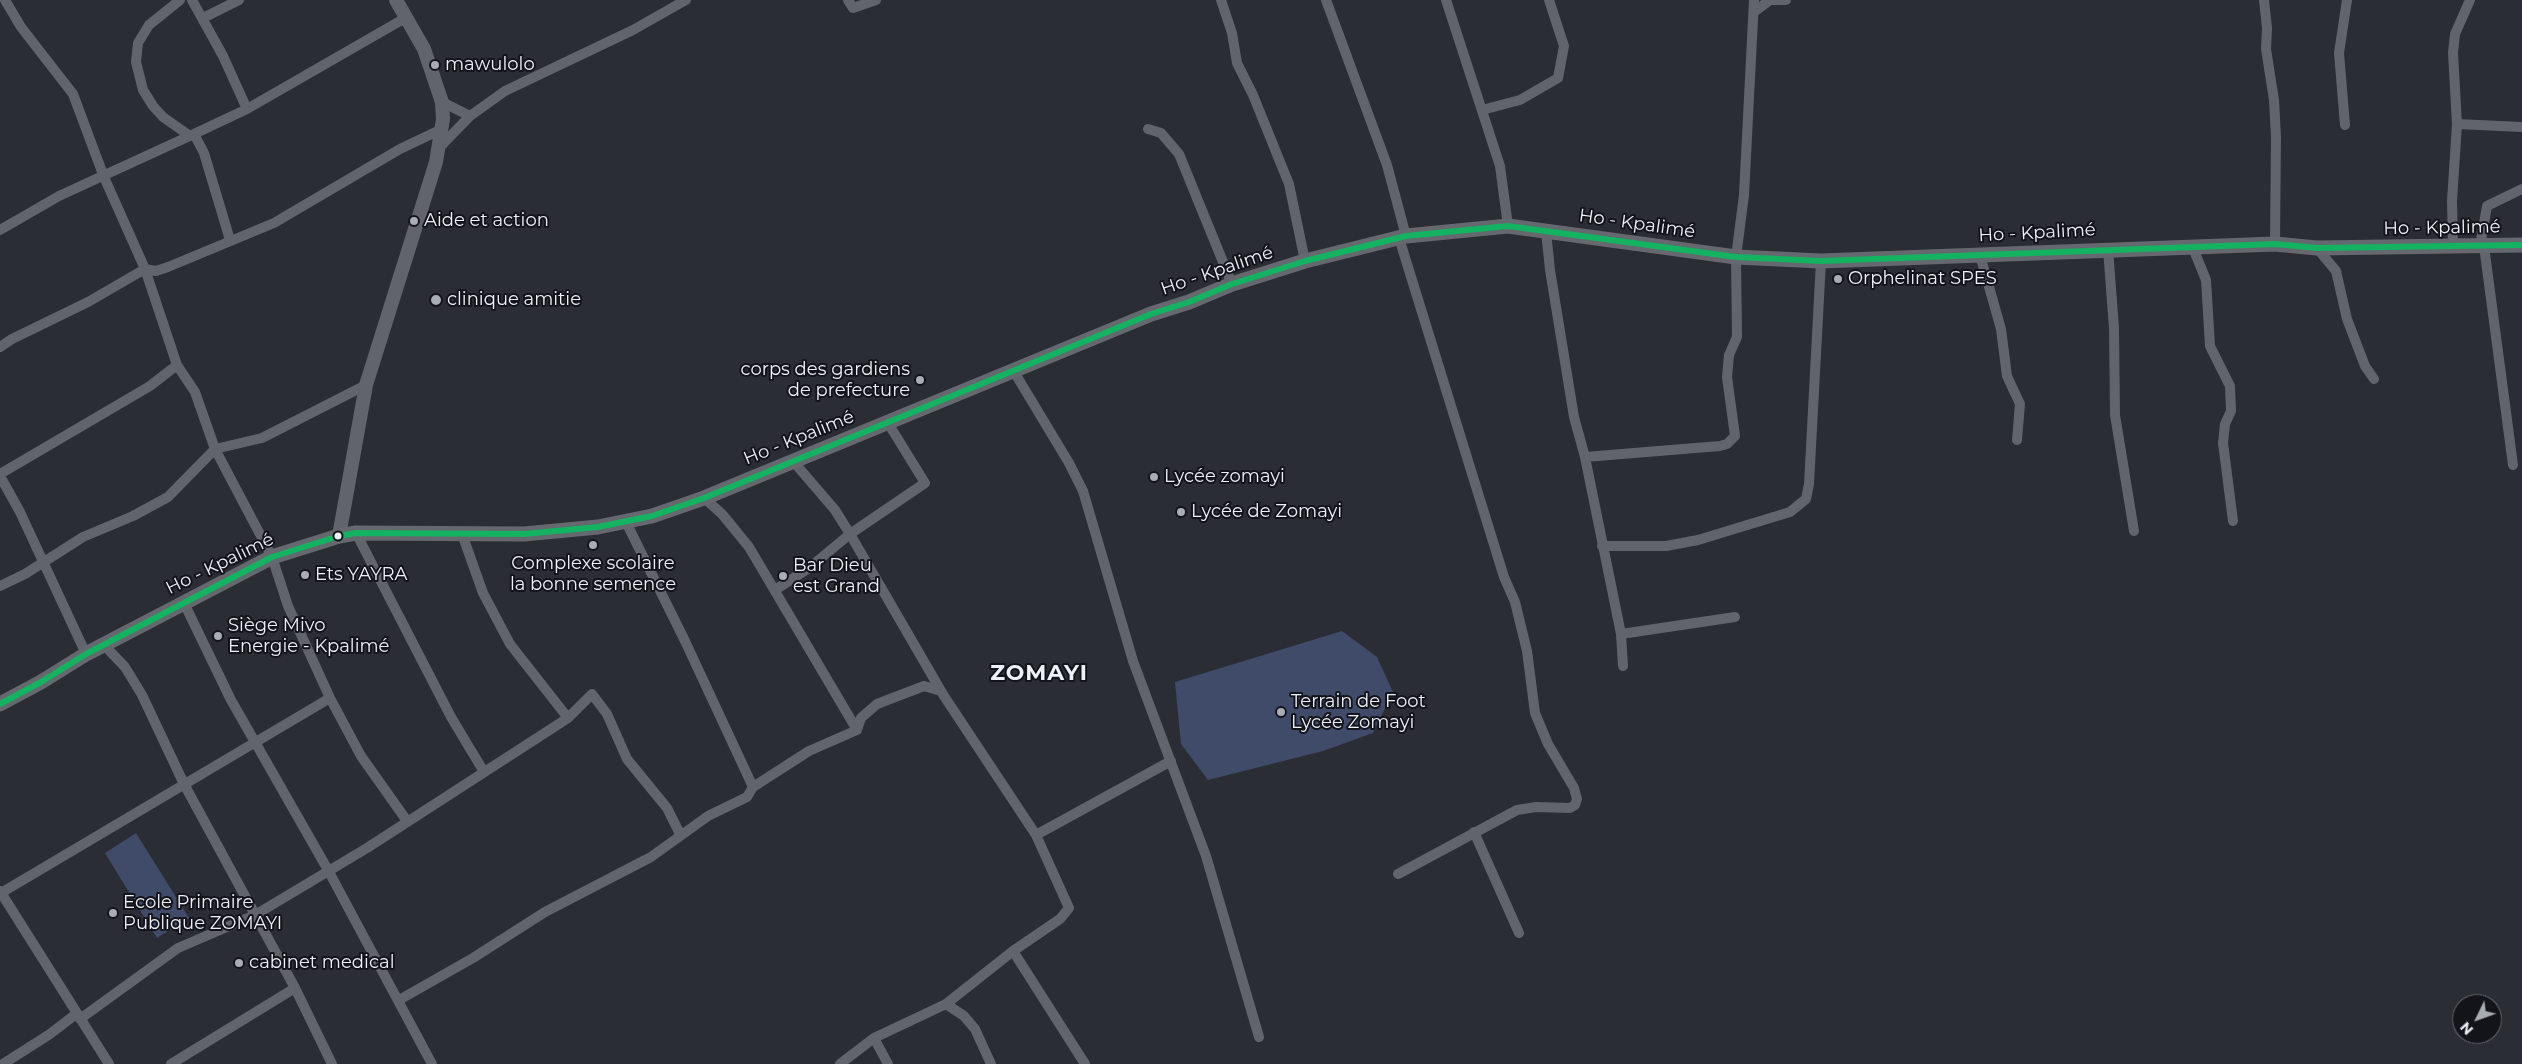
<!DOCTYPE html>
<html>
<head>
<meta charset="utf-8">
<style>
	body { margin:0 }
	#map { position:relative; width:2522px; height:1064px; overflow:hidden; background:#2a2d33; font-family:Montserrat,sans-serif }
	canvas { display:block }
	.north { position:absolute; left:2452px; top:994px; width:50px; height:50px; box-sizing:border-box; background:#121419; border:1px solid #696c72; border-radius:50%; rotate:228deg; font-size:14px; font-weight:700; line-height:20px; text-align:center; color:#ecf0f8 }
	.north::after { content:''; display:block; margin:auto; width:18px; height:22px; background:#a8acb3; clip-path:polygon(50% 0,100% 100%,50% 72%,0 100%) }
</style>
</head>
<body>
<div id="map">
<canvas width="2522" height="1064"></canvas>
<div class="north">N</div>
</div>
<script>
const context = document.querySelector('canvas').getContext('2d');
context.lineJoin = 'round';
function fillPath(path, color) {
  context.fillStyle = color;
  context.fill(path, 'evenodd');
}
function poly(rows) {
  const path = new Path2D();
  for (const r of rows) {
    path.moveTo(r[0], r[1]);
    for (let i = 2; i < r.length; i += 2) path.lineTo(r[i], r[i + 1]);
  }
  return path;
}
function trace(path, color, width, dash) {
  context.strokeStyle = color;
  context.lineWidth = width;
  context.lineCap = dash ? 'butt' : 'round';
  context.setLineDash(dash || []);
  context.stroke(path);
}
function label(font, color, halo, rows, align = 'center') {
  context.font = font + ' Montserrat,sans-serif';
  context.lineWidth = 4;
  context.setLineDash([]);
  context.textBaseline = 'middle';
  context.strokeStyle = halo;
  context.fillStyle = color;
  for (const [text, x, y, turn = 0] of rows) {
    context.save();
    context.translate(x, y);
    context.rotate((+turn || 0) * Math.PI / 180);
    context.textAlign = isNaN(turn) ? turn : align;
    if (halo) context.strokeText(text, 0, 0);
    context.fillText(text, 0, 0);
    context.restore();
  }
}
const green = poly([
	[1342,631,1377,657,1393,692,1373,733,1323,751,1208,780,1181,744,1175,682],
	[136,833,189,918,157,938,105,853]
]);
const minor = poly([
	[5,0,21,27,73,94,104,177,145,269,177,365,195,392,215,449,272,557,288,606,330,698,361,756,407,821],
	[180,0,149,25,138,43,136,62,143,90,153,106,163,117,190,136],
	[192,0,223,56,247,109],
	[848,0,853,8,876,0],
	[1221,0,1232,33,1237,63,1253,95,1289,184,1305,261],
	[1326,0,1387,165,1406,236],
	[1446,0,1500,166,1508,226],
	[2264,0,2267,28,2266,49,2274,100,2276,137,2275,244],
	[1754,12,1770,0,1786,0],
	[203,18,239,0],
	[442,102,470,116,505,91,633,30,686,0],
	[1482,110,1520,100,1558,78,1564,46,1549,0],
	[2457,124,2522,127],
	[2345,125,2339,53,2347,0],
	[1148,129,1161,133,1179,154,1232,284],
	[194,134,247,109,407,17],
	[438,149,470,116],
	[0,230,59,196,194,134,204,153,230,240],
	[1546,231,1550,270,1574,417,1585,457,1621,634,1623,666],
	[2480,246,2487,206,2522,189],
	[2484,246,2513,465],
	[2193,248,2206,280,2210,346,2230,386,2231,411,2225,424,2223,443,2233,521],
	[2317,248,2336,271,2347,319,2365,366,2374,379],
	[2453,248,2452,201,2457,124,2453,53,2455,34,2470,0],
	[2108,249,2114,328,2115,415,2134,531],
	[1980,255,2001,329,2007,376,2020,404,2017,440],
	[0,347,12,339,88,302,145,269,156,271,168,267,274,223,400,149,442,129],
	[1013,370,1069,463,1083,491,1133,661,1206,856,1259,1037],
	[1585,457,1720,446,1727,444,1735,436,1727,377,1729,355,1737,337,1736,257,1744,195,1754,0],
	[793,461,835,510,850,534,944,696,1036,835,1069,908,1060,919,1013,951,946,1004,874,1038,840,1064],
	[0,474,150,386,177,365],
	[0,476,20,512,86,654],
	[704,498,722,514,749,547,857,730],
	[626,522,685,641,753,787],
	[356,533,451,717,484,772],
	[462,534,483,593,510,644,568,718],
	[1602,546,1666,546,1698,540,1790,512,1806,499,1809,484,1821,261],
	[0,586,25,574,83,537,133,516,168,497,215,449,262,438,366,385],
	[775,590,809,568,850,534,925,483,888,423],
	[184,603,231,700,328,870,432,1064],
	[1621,634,1735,617],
	[104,645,125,667,142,695,184,784,295,988,332,1064],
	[1474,832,1519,933],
	[1036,835,1171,761],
	[1398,874,1517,810,1536,807,1570,808,1575,805,1577,799,1574,788,1548,744,1535,713,1527,651,1515,602,1504,577,1399,238],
	[0,891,109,1064],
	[1,893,330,698],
	[1013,951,1085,1064],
	[399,1000,473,958,545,912,651,857,708,816,747,797,753,787,809,751,857,730,861,718,877,704,924,686,941,691],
	[946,1004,964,1016,975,1029,991,1064],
	[80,1019,178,948,255,915,367,848,568,718,592,694,607,714,627,759,667,808,680,834],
	[874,1038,888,1064],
	[3,1064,50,1034,76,1014],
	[171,1064,295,988]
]);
const tertiary = poly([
	[339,536,366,385,436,162,443,119,442,102,424,49,396,0]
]);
const secondary = poly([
	[0,704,41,682,86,654,272,557,339,536,356,533,524,534,598,527,652,516,704,498,1151,314,1189,302,1232,284,1305,261,1406,236,1508,226,1736,257,1821,261,2275,244,2317,248,2522,245]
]);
const bus1 = poly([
	[0,704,41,682,86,654,272,557,339,536,356,533,524,534,598,527,652,516,704,498,1151,314,1189,302,1232,284,1305,261,1406,236,1508,226,1736,257,1821,261,2275,244,2317,248,2522,245]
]);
const markers = [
	[435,65,5,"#a8acb3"],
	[414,221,5,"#a8acb3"],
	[1838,279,5,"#a8acb3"],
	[436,300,6,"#a8acb3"],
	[920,380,5,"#a8acb3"],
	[1154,477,5,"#a8acb3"],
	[1181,512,5,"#a8acb3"],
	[338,536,4.5,"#ecf0f8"],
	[593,545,5,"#a8acb3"],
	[305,575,5,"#a8acb3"],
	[783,576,5,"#a8acb3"],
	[218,636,5,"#a8acb3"],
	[1281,712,5,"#a8acb3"],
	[113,913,5,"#a8acb3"],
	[239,963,5,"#a8acb3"]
];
const poiNames = [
	["mawulolo",445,65],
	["Aide et action",424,221],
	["Orphelinat SPES",1848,279],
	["clinique amitie",447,300],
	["corps des gardiens",910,370,"right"],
	["de prefecture",910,391,"right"],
	["Lycée zomayi",1164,477],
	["Lycée de Zomayi",1191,512],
	["Complexe scolaire",593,564,"center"],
	["la bonne semence",593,585,"center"],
	["Bar Dieu",793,566],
	["est Grand",793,587],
	["Ets YAYRA",315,575],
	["Siège Mivo",228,626],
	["Energie - Kpalimé",228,647],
	["Terrain de Foot",1291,702],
	["Lycée Zomayi",1291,723],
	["Ecole Primaire",123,903],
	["Publique ZOMAYI",123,924],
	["cabinet medical",249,963]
];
const streetNames = [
	["Ho - Kpalimé",1637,224,8],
	["Ho - Kpalimé",2442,228,-1],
	["Ho - Kpalimé",2037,233,-3],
	["Ho - Kpalimé",1217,271,-19],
	["Ho - Kpalimé",799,438,-22],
	["Ho - Kpalimé",220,564,-26]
];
const districtNames = [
	["ZOMAYI",1039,674]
];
fillPath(green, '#3f4b69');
trace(minor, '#61646b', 10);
trace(tertiary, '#61646b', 14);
trace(secondary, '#65686e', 15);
trace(bus1, '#13b361', 6);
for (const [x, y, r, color] of markers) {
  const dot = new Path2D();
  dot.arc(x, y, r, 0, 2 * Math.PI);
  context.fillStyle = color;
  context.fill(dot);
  trace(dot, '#121419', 2);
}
label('18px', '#ecf0f8', '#121419', poiNames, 'left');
label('18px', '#ecf0f8', '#121419', streetNames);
context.letterSpacing = '1px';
label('bold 22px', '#ecf0f8', '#121419', districtNames);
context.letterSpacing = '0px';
</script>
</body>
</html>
